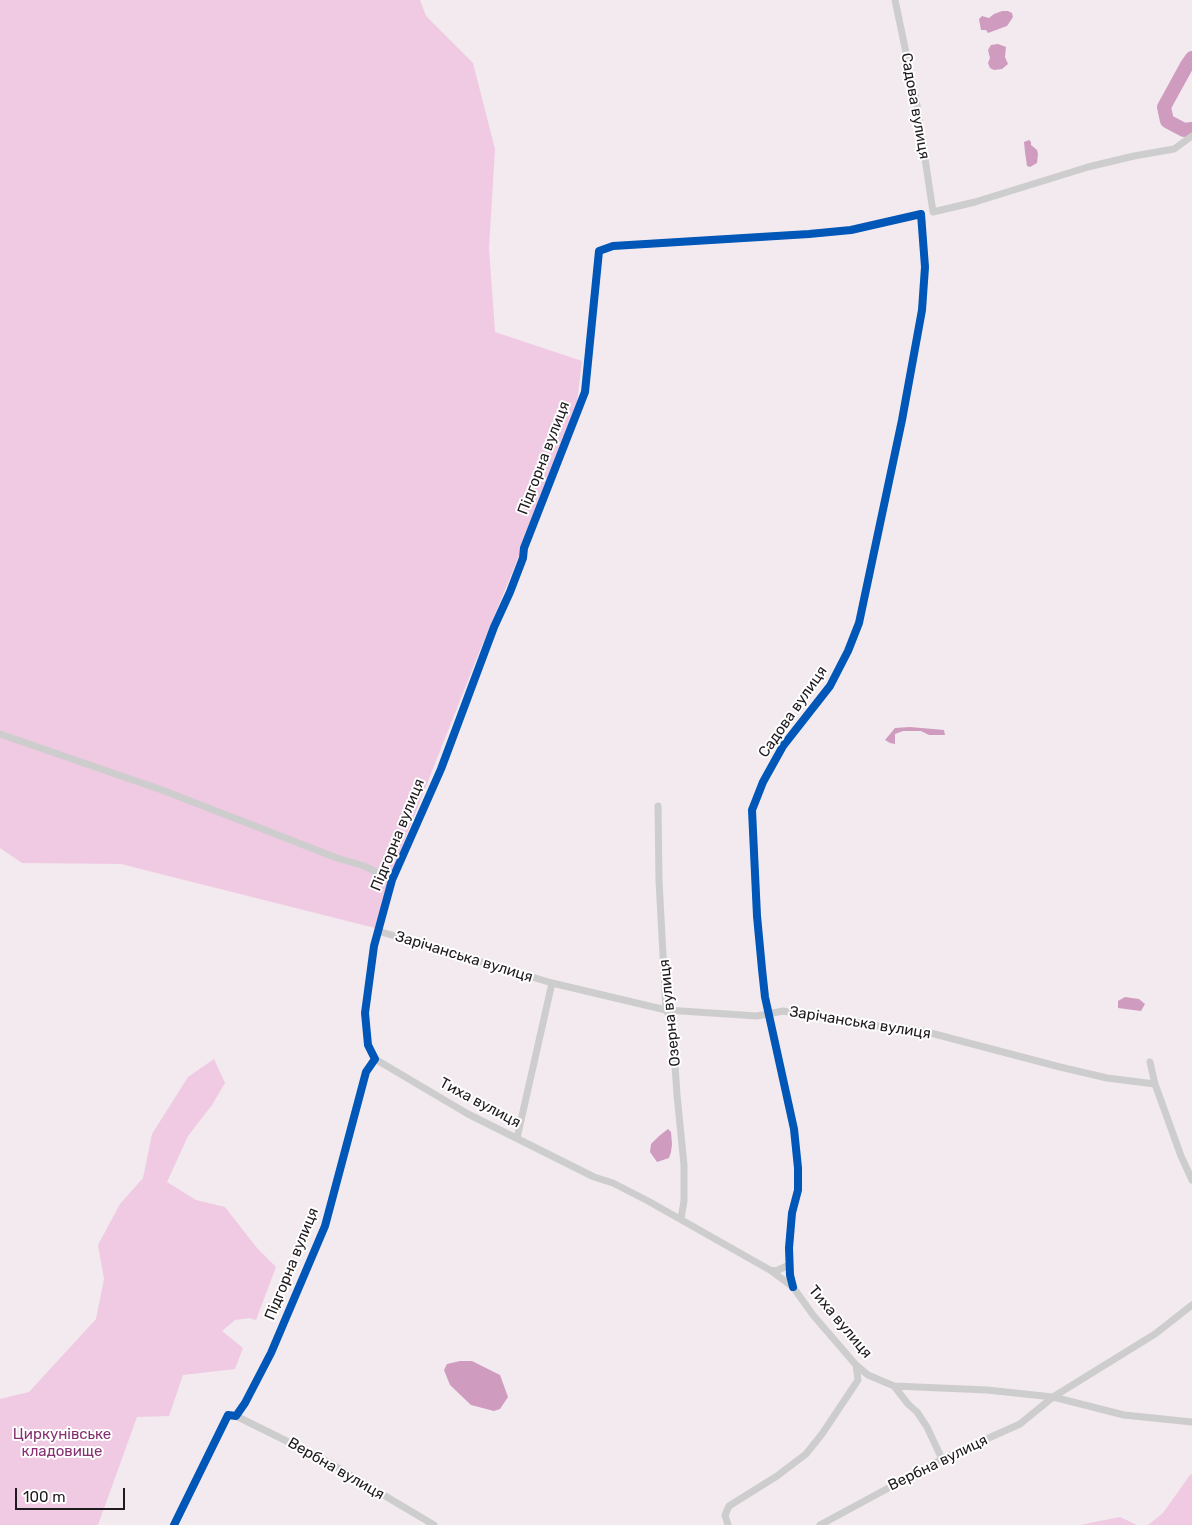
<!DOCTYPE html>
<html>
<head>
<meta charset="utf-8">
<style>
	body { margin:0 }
	#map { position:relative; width:1192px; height:1525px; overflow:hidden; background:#f2eaee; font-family:Rubik,sans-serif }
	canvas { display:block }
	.scale { position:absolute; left:15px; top:1488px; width:110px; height:22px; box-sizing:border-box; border:2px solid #1f1a1d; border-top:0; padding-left:6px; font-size:15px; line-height:18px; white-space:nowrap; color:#1f1a1d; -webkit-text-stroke:4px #fff; paint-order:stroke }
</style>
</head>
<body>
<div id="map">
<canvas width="1192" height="1525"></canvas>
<div class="scale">100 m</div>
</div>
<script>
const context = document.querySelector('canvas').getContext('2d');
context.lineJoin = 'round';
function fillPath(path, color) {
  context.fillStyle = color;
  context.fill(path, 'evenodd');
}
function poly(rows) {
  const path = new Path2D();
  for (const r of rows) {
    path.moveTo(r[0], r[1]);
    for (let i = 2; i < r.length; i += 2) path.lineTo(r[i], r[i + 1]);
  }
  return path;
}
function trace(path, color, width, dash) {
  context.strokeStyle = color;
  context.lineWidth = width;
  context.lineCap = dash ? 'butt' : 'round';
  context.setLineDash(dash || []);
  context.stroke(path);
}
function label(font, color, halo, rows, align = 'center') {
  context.font = font + ' Rubik,sans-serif';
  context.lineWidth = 4;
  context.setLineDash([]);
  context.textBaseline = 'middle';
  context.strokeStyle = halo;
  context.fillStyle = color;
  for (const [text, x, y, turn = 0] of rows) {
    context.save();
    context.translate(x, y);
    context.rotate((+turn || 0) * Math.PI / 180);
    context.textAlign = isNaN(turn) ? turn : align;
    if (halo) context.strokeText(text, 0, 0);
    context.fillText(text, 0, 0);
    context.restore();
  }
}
const green = poly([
	[0,0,420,0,426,16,473,63,495,149,489,248,495,332,582,361,577,402,543,498,478,655,390,877,375,928,121,864,22,863,0,848],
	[214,1059,225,1083,212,1105,188,1136,167,1182,196,1200,225,1207,257,1248,276,1267,256,1320,249,1318,235,1320,222,1331,243,1348,235,1369,183,1375,169,1416,137,1417,98,1525,0,1525,0,1399,29,1392,96,1319,104,1279,98,1245,120,1204,143,1178,152,1134,188,1077],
	[1192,1474,1192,1525,1148,1525,1163,1513,1190,1475],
	[1120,1517,1137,1525,1081,1525,1085,1524]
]);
const water = poly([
	[1002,11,1008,11,1012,13,1013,17,1007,26,988,33,986,30,981,30,979,19,982,16,989,18,994,14],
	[998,44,1006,47,1005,57,1008,64,1002,69,994,70,990,68,988,63,990,58,988,50,991,45],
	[1029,140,1031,142,1031,145,1037,150,1038,154,1037,163,1030,167,1027,166,1025,152,1024,142],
	[910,727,944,730,945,735,929,735,921,731,903,731,895,734,895,744,890,743,885,740,895,728],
	[1125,997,1139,999,1145,1004,1141,1011,1118,1008,1118,1001],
	[668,1129,671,1132,672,1144,671,1152,669,1158,657,1162,650,1152,651,1144,659,1136],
	[460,1361,472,1361,500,1375,508,1397,500,1409,494,1411,471,1405,450,1385,444,1370,447,1364]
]);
const river = poly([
	[1192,58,1187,65,1164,107,1167,121,1184,130,1192,129]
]);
const street = poly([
	[895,0,917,105,933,212,975,202,1088,167,1134,156,1174,149,1192,136],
	[0,734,162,790,337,858,364,866,392,880],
	[658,806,659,881,666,1010,672,1020,677,1095,684,1165,684,1201,681,1219],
	[378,931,552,983,666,1010,757,1016,783,1011,878,1026,899,1028,923,1031,1060,1067,1107,1078,1155,1084,1181,1156,1192,1180],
	[375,1059,468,1114,594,1177,613,1183,648,1201,770,1270,793,1287,813,1315,856,1365,868,1375,894,1386,987,1390,1053,1397,1155,1334,1192,1305],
	[1150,1062,1155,1084],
	[517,1138,552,983],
	[770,1270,776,1271,789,1265],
	[894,1386,908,1404,917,1412,927,1427,942,1459],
	[236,1416,323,1459,434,1525],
	[174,1525,228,1415,236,1416,245,1403,271,1353,325,1226,366,1072,375,1059,368,1045,365,1013,374,946,392,880,441,769,494,627,510,592,523,558,524,548,585,392,599,251,613,246,809,234,851,230,921,214,925,267,922,310,902,420,859,623,848,651,830,686,783,746,763,782,752,810,757,916,762,969,765,997,794,1129,798,1168,798,1190,792,1213,789,1248,790,1275,793,1287],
	[728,1525,725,1515,729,1506,777,1476,806,1454,822,1434,858,1380,856,1365],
	[820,1525,942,1459,1020,1424,1053,1397,1124,1415,1192,1422]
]);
const cycleway = poly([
	[174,1525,228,1415,236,1416,245,1403,271,1353,325,1226,366,1072,375,1059,368,1045,365,1013,374,946,392,880,441,769,494,627,510,592,523,558,524,548,585,392,599,251,613,246,809,234,851,230,921,214,925,267,922,310,902,420,859,623,848,651,830,686,783,746,763,782,752,810,757,916,762,969,765,997,794,1129,798,1168,798,1190,792,1213,789,1248,790,1275,793,1287]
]);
const streetNames = [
	["Садова вулиця",915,106,80],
	["Підгорна вулиця",544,458,-69],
	["Садова вулиця",793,712,-55],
	["Підгорна вулиця",398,835,-68],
	["Зарічанська вулиця",464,957,17],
	["Озерна вулиця",670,1013,-96],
	["Зарічанська вулиця",860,1023,9],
	["Тиха вулиця",480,1103,28],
	["Підгорна вулиця",292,1264,-68],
	["Тиха вулиця",840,1322,50],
	["Вербна вулиця",938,1463,-26],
	["Вербна вулиця",336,1469,30]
];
const parkNames = [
	["Циркунівське",62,1435],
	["кладовище",62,1452]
];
fillPath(green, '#efcae2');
fillPath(water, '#cf9bbe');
trace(river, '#cf9bbe', 14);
trace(street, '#cecdcd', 7);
trace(cycleway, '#0057b8', 8);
label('15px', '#1f1a1d', '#fff', streetNames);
label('15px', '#85316f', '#fff', parkNames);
</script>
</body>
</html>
